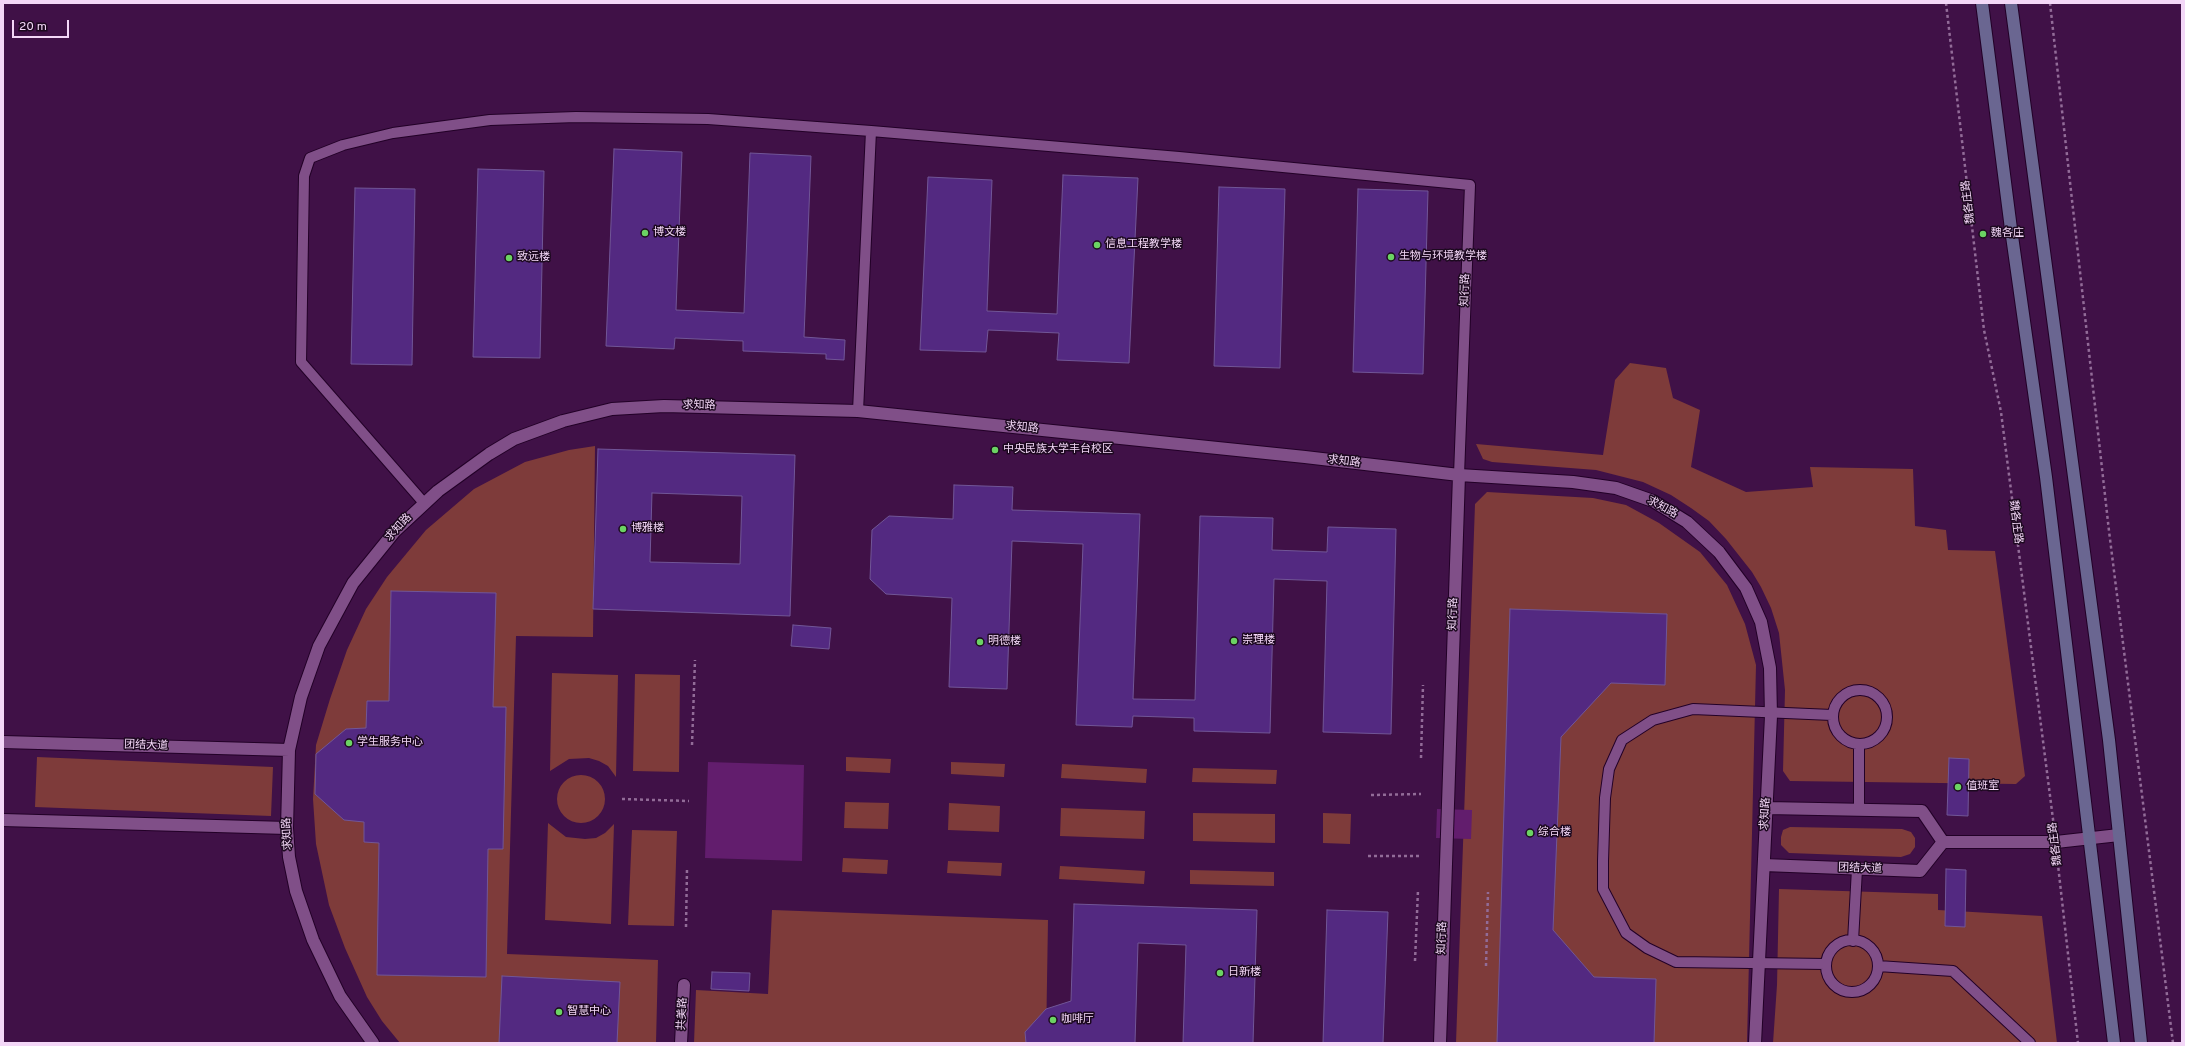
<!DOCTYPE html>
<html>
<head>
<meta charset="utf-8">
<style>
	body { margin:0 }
	#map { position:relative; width:2185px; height:1046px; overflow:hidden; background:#401147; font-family:Overpass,sans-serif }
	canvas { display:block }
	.frame { position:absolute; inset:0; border:4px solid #f3d7f7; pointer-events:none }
	.scale { position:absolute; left:12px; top:20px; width:57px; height:18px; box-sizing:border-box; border:2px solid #f3d7f7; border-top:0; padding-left:5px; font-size:12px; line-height:14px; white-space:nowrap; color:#f3d7f7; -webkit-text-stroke:3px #1c091f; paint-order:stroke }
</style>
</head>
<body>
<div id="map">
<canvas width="2185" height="1046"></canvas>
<div class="frame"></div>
<div class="scale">20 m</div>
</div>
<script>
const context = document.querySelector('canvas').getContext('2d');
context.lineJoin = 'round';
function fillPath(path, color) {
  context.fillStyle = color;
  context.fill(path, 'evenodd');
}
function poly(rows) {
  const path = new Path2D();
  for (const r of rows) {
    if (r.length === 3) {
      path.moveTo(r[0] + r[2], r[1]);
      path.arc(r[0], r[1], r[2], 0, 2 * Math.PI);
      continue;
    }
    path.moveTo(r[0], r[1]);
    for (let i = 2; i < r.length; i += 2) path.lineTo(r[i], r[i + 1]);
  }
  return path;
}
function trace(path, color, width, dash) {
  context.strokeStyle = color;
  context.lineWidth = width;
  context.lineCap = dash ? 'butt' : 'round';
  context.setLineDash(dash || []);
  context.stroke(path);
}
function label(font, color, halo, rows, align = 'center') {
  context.font = font + ' Overpass,"Noto Sans SC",sans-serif';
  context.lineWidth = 3;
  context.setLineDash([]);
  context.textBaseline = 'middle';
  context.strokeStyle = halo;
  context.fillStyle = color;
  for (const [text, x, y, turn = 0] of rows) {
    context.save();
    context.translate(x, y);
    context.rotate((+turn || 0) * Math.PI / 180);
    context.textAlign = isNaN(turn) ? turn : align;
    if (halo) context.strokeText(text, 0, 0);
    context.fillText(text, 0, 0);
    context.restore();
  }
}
const green = poly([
	[1630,363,1666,368,1673,398,1700,410,1691,467,1746,492,1813,487,1810,467,1913,469,1915,526,1946,530,1948,550,1995,551,2025,776,2016,784,1790,781,1783,771,1785,690,1779,633,1771,608,1761,587,1752,572,1726,539,1709,521,1691,508,1671,495,1643,482,1596,470,1492,462,1483,459,1476,444,1603,455,1615,380],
	[595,446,593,637,516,636,507,954,658,960,656,1043,400,1043,382,1021,367,997,345,948,329,905,316,844,313,799,316,745,330,699,347,650,366,609,387,577,426,530,474,489,525,462,569,450],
	[1487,492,1593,498,1626,505,1659,523,1700,552,1727,585,1745,624,1756,665,1747,1043,1456,1043,1475,504],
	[552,673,618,675,616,777,608,766,599,761,589,758,569,759,550,771],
	[635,674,680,675,679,772,633,771],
	[37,757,273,767,271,816,35,807],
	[846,757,891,759,890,773,846,771],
	[951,762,1005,764,1004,777,951,774],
	[1062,764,1147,769,1146,783,1061,778],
	[1193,768,1277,770,1276,784,1192,782],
	[581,799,24],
	[845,802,889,803,888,829,844,828],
	[949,803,1000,806,999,832,948,830],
	[1061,808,1145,811,1144,839,1060,836],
	[1193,813,1275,814,1275,843,1193,841],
	[1323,813,1351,814,1350,844,1323,843],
	[548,823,566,837,585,839,596,838,605,833,614,824,611,924,545,920],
	[1790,827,1902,829,1911,832,1915,838,1915,847,1910,854,1901,857,1789,853,1781,845,1781,837,1783,830],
	[632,830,677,831,674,926,628,925],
	[843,858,888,860,887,874,842,872],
	[948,861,1002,863,1001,876,947,873],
	[1060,866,1145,871,1144,884,1059,879],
	[1190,870,1274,872,1274,886,1190,884],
	[1779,889,1938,894,1938,910,2042,916,2057,1043,1773,1043,1777,985],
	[772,910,1048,920,1046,1043,694,1043,696,990,768,994]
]);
const water = poly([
	[708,762,804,765,802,861,705,858],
	[1437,809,1472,810,1471,839,1436,838]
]);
const building = poly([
	[614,149,682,152,676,310,744,313,750,153,811,156,804,337,845,340,844,360,826,359,826,354,743,351,743,341,675,338,674,349,606,346,614,149],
	[478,169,544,171,540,358,473,357,478,169],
	[1063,175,1138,178,1129,363,1057,360,1059,333,988,330,986,352,920,350,928,177,992,180,987,311,1057,314,1063,175],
	[1219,187,1285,189,1280,368,1214,366,1219,187],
	[355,188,415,189,412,365,351,364,355,188],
	[1358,189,1428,191,1423,374,1353,372,1358,189],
	[598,449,795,455,790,616,593,609,598,449],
	[652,493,742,496,740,564,650,562,652,493],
	[954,485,1013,487,1012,510,1140,514,1133,699,1195,700,1200,516,1273,518,1272,550,1327,552,1328,527,1396,529,1391,734,1323,732,1327,581,1274,579,1270,733,1194,731,1194,718,1133,716,1132,727,1076,725,1083,544,1012,541,1007,689,949,687,952,598,886,594,870,579,872,530,889,516,953,519,954,485],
	[391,591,496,593,493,707,506,707,503,849,488,849,486,977,377,975,379,843,364,842,364,822,344,820,315,794,316,754,346,729,366,728,367,701,389,701,391,591],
	[1510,609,1667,614,1665,685,1611,683,1561,737,1553,930,1594,977,1656,979,1654,1043,1497,1043,1510,609],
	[793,625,831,628,829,649,791,646,793,625],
	[1949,758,1969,759,1968,816,1947,815,1949,758],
	[1946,869,1966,870,1965,927,1945,926,1946,869],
	[1074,904,1257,910,1253,1043,1183,1043,1186,945,1138,943,1135,1043,1026,1043,1025,1032,1046,1009,1071,1001,1074,904],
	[1327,910,1388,912,1383,1043,1323,1043,1327,910],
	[712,972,750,973,749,991,711,989,712,972],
	[502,976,620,982,617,1043,499,1043,502,976]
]);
const path = poly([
	[1946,3,1984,330,2001,412,2054,827],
	[2050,3,2109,531,2173,1043],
	[692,745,695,660],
	[1421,758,1423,685],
	[1371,795,1421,794],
	[622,799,689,801],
	[1368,856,1419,856],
	[2057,856,2078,1043],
	[686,927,687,869],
	[1415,961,1418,890],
	[1486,966,1488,892]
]);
const service = poly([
	[858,411,871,131],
	[424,503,301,362,304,176,310,158,343,145,393,133,490,120,576,117,708,119,871,131,1179,157,1470,185,1459,475],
	[1860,717,27],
	[1859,810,1859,745],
	[1852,966,26],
	[1853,941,1857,869],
	[1826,964,1676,962,1647,948,1626,933,1603,889,1603,861,1605,798,1609,769,1622,740,1653,720,1693,709,1832,715],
	[1878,966,1953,971,2030,1043]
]);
const minor = poly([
	[3,742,289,750],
	[1767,808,1922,811,1943,842],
	[3,820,287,828],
	[1943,842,2056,842,2119,835],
	[1764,865,1920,871,1943,842],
	[373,1043,340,996,313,940,296,891,289,857,287,828,289,750,301,697,319,646,353,583,395,531,438,491,489,454,514,439,563,421,612,409,664,406,858,411,1305,457,1459,475,1573,482,1616,488,1653,501,1687,522,1719,552,1746,588,1761,622,1770,668,1771,716,1755,1043],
	[681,1043,684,985],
	[1440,1043,1459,475]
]);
const secondary = poly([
	[1982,3,2011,229,2046,477,2114,1043],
	[2011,3,2109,740,2141,1043]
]);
const markers = [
	[645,233,4,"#6bd363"],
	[1983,234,4,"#6bd363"],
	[1097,245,4,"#6bd363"],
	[1391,257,4,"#6bd363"],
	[509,258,4,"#6bd363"],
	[995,450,4,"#6bd363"],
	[623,529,4,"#6bd363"],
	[1234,641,4,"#6bd363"],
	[980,642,4,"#6bd363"],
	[349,743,4,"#6bd363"],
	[1958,787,4,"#6bd363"],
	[1530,833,4,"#6bd363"],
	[1220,973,4,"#6bd363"],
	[559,1012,4,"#6bd363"],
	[1053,1020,4,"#6bd363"]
];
const streetNames = [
	["魏各庄路",1969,202,-97],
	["知行路",1466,290,-88],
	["求知路",699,406,1],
	["求知路",1022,428,6],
	["求知路",1344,462,7],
	["求知路",1662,508,29],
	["魏各庄路",2015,522,83],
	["求知路",399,528,-47],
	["知行路",1454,614,-88],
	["团结大道",146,746,2],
	["求知路",1766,814,-87],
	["求知路",288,834,-93],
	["魏各庄路",2056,844,-97],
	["团结大道",1860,869,2],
	["知行路",1443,938,-88],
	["共美路",683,1014,-87]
];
const poiNames = [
	["博文楼",653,233],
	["魏各庄",1991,234],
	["信息工程教学楼",1105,245],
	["生物与环境教学楼",1399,257],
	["致远楼",517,258],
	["中央民族大学丰台校区",1003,450],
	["博雅楼",631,529],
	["崇理楼",1242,641],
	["明德楼",988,642],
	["学生服务中心",357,743],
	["值班室",1966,787],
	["综合楼",1538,833],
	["日新楼",1228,973],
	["智慧中心",567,1012],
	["咖啡厅",1061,1020]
];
fillPath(green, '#7e3b3a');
fillPath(water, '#621d6d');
fillPath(building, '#532981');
trace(building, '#715697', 1);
trace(service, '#220127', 12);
trace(minor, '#220127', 14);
trace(secondary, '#220127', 14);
trace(path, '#926c98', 2.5, [3, 3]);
trace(service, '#804f88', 10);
trace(minor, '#804f88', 12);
trace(secondary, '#6a6691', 12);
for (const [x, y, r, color] of markers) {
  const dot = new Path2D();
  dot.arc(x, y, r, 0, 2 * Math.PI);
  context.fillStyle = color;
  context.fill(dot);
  trace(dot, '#1c091f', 1.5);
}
label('11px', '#f3d7f7', '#1c091f', streetNames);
label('11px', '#f3d7f7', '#1c091f', poiNames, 'left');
</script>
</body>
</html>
